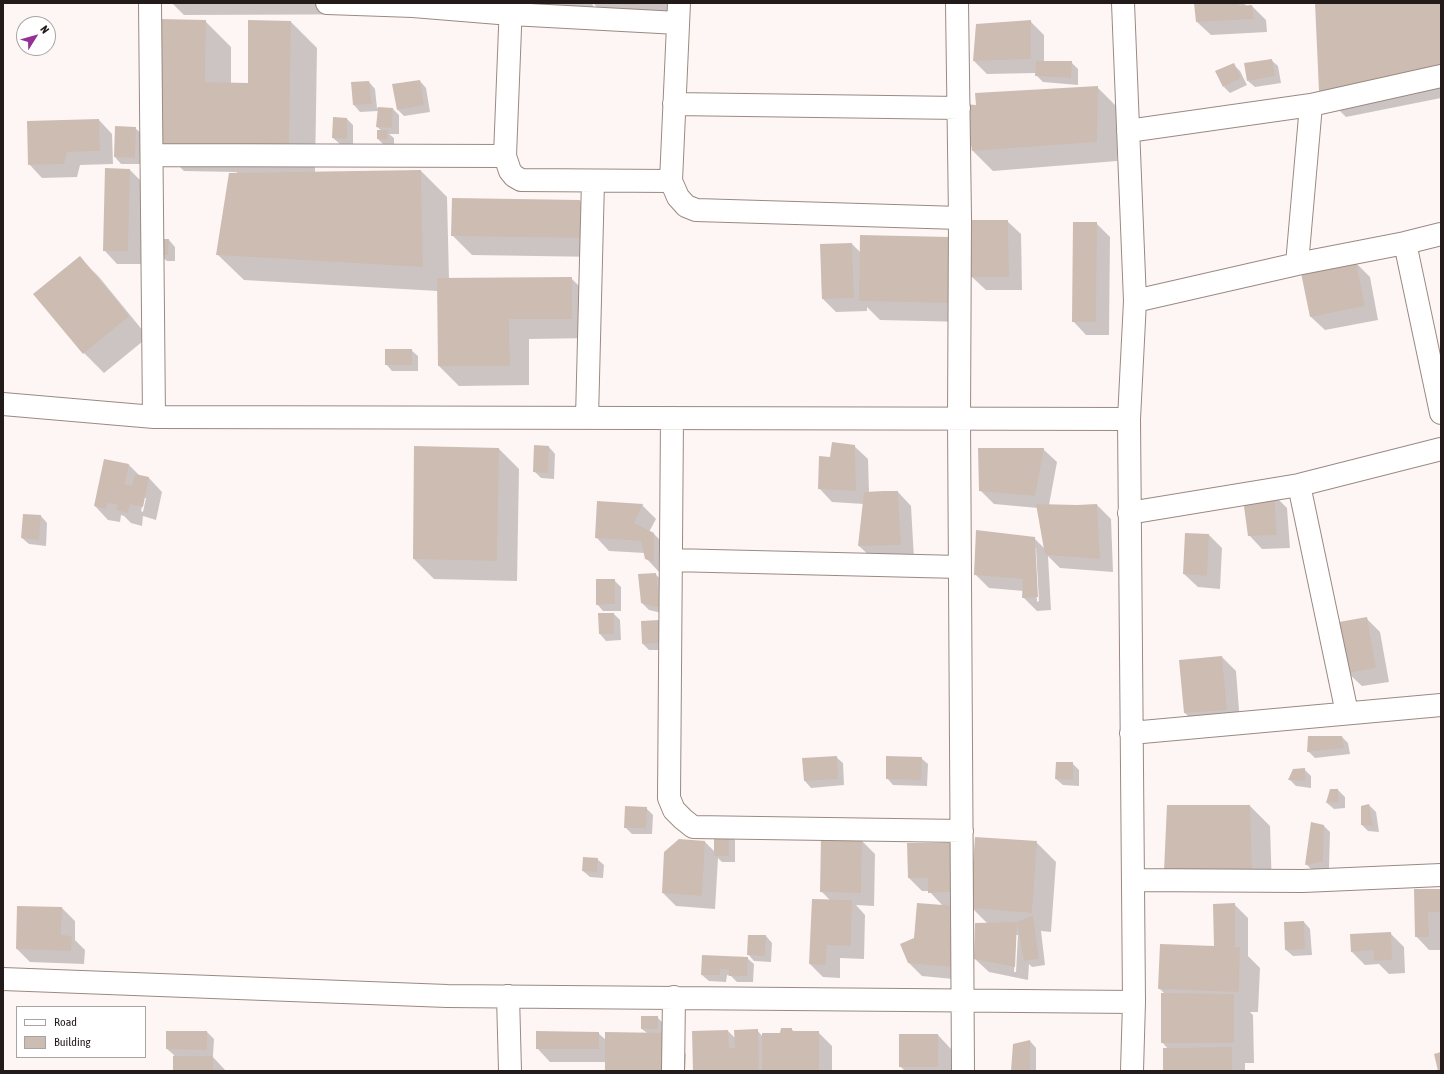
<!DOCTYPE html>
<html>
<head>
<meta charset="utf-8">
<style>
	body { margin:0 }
	#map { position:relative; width:1444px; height:1074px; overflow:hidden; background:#fef6f4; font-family:"Asap Condensed",sans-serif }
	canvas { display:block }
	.frame { position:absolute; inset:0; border:4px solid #221b19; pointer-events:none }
	.legend { position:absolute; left:16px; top:1006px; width:130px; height:52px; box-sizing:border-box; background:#fff; border:1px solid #a7a4a3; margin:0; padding:5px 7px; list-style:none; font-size:12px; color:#221b19 }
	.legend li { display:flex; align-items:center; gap:8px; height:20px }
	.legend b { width:20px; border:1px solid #a7a4a3 }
	.north { position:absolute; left:16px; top:16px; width:40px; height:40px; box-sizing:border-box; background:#fff; border:1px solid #a7a4a3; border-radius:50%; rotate:53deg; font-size:11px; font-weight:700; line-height:16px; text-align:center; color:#221b19 }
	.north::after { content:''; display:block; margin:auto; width:14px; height:18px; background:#953196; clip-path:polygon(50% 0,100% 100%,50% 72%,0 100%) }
</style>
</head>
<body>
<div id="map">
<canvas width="1444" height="1074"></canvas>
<div class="frame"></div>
<ul class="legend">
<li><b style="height:5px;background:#fff"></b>Road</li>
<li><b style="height:11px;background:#cdbcb2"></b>Building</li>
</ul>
<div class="north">N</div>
</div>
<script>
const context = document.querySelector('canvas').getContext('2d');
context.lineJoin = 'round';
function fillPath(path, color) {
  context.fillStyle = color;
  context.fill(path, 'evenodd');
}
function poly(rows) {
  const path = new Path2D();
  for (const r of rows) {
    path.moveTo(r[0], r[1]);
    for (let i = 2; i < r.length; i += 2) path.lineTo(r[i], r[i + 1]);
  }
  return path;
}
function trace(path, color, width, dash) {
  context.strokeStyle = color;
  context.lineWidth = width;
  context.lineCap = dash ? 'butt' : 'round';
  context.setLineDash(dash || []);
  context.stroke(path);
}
const shadow = poly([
	[172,3,430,3,430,14,184,15],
	[534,3,675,3,675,15,613,24,593,3,592,17,545,14],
	[1195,3,1243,3,1247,6,1252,6,1266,20,1267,32,1211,35,1197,22],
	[1316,3,1441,3,1441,98,1346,117,1320,91],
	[205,21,231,47,231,84,249,84,291,22,317,48,315,173,421,171,447,197,449,279,571,278,591,298,592,338,529,339,529,385,459,386,439,366,438,291,244,280,218,255,237,172,184,171,158,145],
	[1030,21,1044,35,1044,62,1071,62,1078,69,1078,85,1043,82,1036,75,1036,73,987,74,974,61],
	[1271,60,1278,66,1281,83,1255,87,1248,81],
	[1233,64,1240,71,1247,85,1230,93,1224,87],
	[420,81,426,88,430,112,404,116,398,110],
	[369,82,375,89,377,108,393,109,399,115,399,134,389,134,394,138,394,146,385,146,378,139,382,131,377,127,378,111,360,112,354,105,352,83],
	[1097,87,1117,107,1117,161,993,171,973,151],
	[347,119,353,125,353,145,340,144,333,138],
	[99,120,112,134,113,164,80,165,77,177,42,178,29,164],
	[135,128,142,134,141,164,121,164,115,157],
	[130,170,143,183,141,264,117,264,104,250],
	[580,201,600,221,600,257,472,255,452,235],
	[1007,221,1021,234,1022,290,986,290,972,277],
	[1096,223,1110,237,1109,335,1086,335,1073,321],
	[948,238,967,322,880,320,867,307,867,311,836,312,822,298,821,245,852,244,860,252],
	[169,240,175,247,175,261,167,261,160,255],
	[79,257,99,277,148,337,104,373,84,353,35,294],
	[1356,263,1370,277,1378,320,1325,330,1311,317],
	[411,350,418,356,418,371,392,371,386,364],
	[854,446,868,459,869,492,898,492,911,506,914,559,873,559,859,546,864,504,832,502,819,488,831,458],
	[549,447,555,454,554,479,541,478,534,471],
	[499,449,519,469,517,581,434,579,414,559],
	[1043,449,1057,462,1049,505,1097,505,1111,519,1113,572,1060,568,1048,556,1051,610,1037,611,1023,597,1024,591,989,588,975,574,1034,538,1045,549,1038,508,994,504,980,490],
	[1034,548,1036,548,1039,601,1037,602],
	[129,465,140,476,149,478,162,492,156,520,143,516,142,526,131,523,124,516,121,515,120,522,108,520,95,506],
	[144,498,146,498,143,512,141,511],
	[1274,495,1287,508,1290,548,1262,549,1249,535],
	[642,505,656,519,649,532,654,534,667,547,668,575,659,572,646,558,645,553,609,551,596,537],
	[41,516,47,523,46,546,29,544,22,538],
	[1209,535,1222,548,1220,589,1198,587,1184,574],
	[655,574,662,580,666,614,649,610,642,603],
	[614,580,621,587,621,611,603,611,597,604],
	[614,614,620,620,621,640,606,641,600,634],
	[1367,619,1380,632,1389,682,1362,686,1348,673],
	[658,621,665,628,665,650,649,650,643,644],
	[1222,657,1236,671,1240,723,1198,726,1185,713],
	[1342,737,1348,743,1350,754,1315,758,1308,751],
	[836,757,843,763,844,785,811,788,805,781,803,759],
	[921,758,928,764,927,786,893,785,887,778],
	[1072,763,1079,770,1079,786,1063,785,1056,779],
	[1305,770,1311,776,1311,788,1296,786,1290,780],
	[1338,790,1345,797,1345,808,1334,809,1327,803],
	[1369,805,1376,812,1379,832,1368,831,1362,825],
	[1250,806,1270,826,1272,889,1185,891],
	[646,808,653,815,652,834,632,834,625,827],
	[1323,825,1330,832,1329,868,1313,871,1306,864],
	[728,833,735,840,735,862,722,862,718,858,715,909,676,906,663,893,679,840,705,842,715,852],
	[861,840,875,854,874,906,856,905,865,915,864,959,840,958,840,978,823,977,810,964,830,900,821,891],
	[1036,842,1056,862,1051,932,1041,931,1045,965,1032,967,1029,964,1028,980,989,972,975,959,988,924,971,907],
	[1016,935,1018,935,1016,972,1014,972],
	[949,844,963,857,963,980,922,976,908,962,915,939,943,906,929,891,922,891,909,878],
	[597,859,604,865,603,878,590,877,583,871],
	[1415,890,1441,890,1441,950,1429,950,1416,936],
	[1234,904,1248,918,1248,956,1260,968,1258,1012,1250,1012,1253,1015,1254,1063,1245,1063,1245,1071,1164,1071,1168,1049,1162,1042,1165,994,1159,988,1215,947],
	[62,908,75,921,75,940,85,950,84,964,30,962,17,949],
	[1304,922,1310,929,1312,955,1293,956,1286,950],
	[1390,933,1404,947,1405,973,1389,974,1379,964,1365,965,1352,952],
	[766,936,772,943,771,962,754,961,748,954],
	[747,958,754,964,753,982,737,982,731,976,727,975,726,982,709,981,702,975],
	[657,1017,664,1024,666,1034,686,1054,685,1071,606,1071,606,1062,550,1062,537,1048,598,1033,606,1040,647,1033,642,1029],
	[791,1029,795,1032,818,1032,832,1046,832,1071,694,1071,728,1031,736,1039,757,1030,762,1036,781,1034],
	[207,1032,214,1039,213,1056,212,1056,226,1071,174,1071,174,1055,167,1049],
	[938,1035,951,1049,951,1071,905,1071,900,1066],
	[1030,1041,1036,1048,1036,1071,1012,1071]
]);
const building = poly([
	[597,3,638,3,638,5,597,4],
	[1194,3,1239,3,1239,6,1252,5,1254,19,1196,22],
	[1315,3,1441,3,1441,68,1319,91],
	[159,19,206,20,205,82,248,83,248,20,291,21,289,148,157,145],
	[1031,20,1031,59,973,61,976,24],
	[1272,59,1275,76,1247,81,1244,63],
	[1036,61,1072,61,1071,78,1035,76],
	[1234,63,1241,78,1223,87,1215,71],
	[420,80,424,105,397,110,392,84],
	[369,81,372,104,353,105,351,82],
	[1098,86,1097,142,972,151,964,104,976,105,975,93],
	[378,107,393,108,392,128,376,127],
	[333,117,347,118,347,139,332,138],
	[99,119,100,151,67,152,64,164,28,165,27,121],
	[115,126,136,127,135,158,114,157],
	[377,130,388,130,387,140,377,139],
	[105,168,130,169,128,251,103,251],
	[421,170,423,267,216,255,229,173],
	[452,198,580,200,580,238,451,236],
	[971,220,1008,220,1009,277,971,277],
	[1073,222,1097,222,1096,322,1072,322],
	[860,235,949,237,948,303,859,301],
	[160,239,169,239,168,255,159,255],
	[852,243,854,298,822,299,820,244],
	[80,256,129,316,83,354,33,294],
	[1356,262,1365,306,1310,317,1301,273],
	[572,277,572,319,509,319,510,366,438,366,437,278],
	[385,349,412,349,412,365,385,365],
	[832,442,855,445,856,491,818,489,819,456,830,457],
	[534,445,549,446,548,473,533,472],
	[414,446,499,448,497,561,413,559],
	[978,448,1044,448,1035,496,979,491],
	[104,459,129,464,125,484,132,486,135,474,149,477,143,507,130,504,128,513,116,510,118,505,108,503,106,509,94,506],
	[884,491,898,491,901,545,858,546,864,492],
	[1274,494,1277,535,1248,536,1243,499],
	[597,501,643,504,634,523,654,533,654,562,645,559,641,541,595,538],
	[1036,504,1077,505,1097,504,1100,559,1045,555],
	[23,514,41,515,39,540,21,538],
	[976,530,1035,537,1038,597,1022,598,1023,579,974,575],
	[1185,533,1209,534,1207,576,1183,574],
	[656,573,660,608,641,603,638,574],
	[596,579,615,579,615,604,596,605],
	[598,613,614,613,614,634,599,634],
	[1367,617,1376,668,1347,673,1339,622],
	[659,620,659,643,642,644,641,621],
	[1222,656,1227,710,1184,713,1179,660],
	[1308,736,1342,736,1344,748,1307,752],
	[837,756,838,779,804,781,802,758],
	[886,756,922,757,921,780,886,779],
	[1056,762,1073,762,1073,780,1055,779],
	[1305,768,1305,781,1288,780,1293,769],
	[1330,789,1338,789,1339,802,1326,803],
	[1369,804,1373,826,1361,825,1361,806],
	[1167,805,1250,805,1252,869,1164,871],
	[625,806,647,807,646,828,624,828],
	[1311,822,1324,825,1323,862,1305,865],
	[714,832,729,832,729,856,714,856],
	[975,837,1037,841,1032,913,970,908],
	[821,838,862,839,861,893,820,892],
	[679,839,705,841,702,896,662,893,664,852],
	[907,843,950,843,950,892,928,893,928,878,908,878],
	[583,857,598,858,597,872,582,871],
	[1414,889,1441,889,1441,912,1428,912,1429,937,1415,937],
	[812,899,852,900,851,946,827,945,826,965,809,964],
	[917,903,956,906,950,967,908,963,900,944,914,938],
	[1235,903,1235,946,1228,947,1240,947,1239,992,1158,989,1160,944,1214,946,1213,904],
	[17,906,62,907,61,935,72,936,71,951,16,949],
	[1033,915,1039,959,1024,961,1017,922],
	[1304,921,1305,949,1285,950,1284,922],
	[1017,922,1015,967,974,959,975,923],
	[1391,932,1392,960,1374,961,1373,950,1351,952,1350,934],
	[748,935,766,935,765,956,747,955],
	[702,955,748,957,747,976,729,976,729,970,720,969,720,975,701,975],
	[1161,993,1234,994,1234,1043,1161,1043],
	[641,1016,658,1016,658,1029,641,1029],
	[781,1028,792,1028,792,1031,819,1031,819,1071,762,1071,762,1033,780,1033],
	[758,1029,759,1071,693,1071,692,1031,728,1030,729,1048,735,1048,734,1030],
	[166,1031,207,1031,207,1050,166,1049],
	[536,1031,599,1032,599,1049,536,1049],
	[605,1032,666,1033,665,1071,605,1071],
	[899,1034,938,1034,938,1067,899,1067],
	[1030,1040,1030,1071,1011,1071,1013,1044],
	[1232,1047,1232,1071,1163,1071,1163,1048],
	[1441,1052,1441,1070,1438,1071,1434,1054],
	[173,1056,213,1056,213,1071,173,1071]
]);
const minor = poly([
	[150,3,154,417],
	[327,3,413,6,511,14,678,23],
	[511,3,505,156,510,171,514,176,521,180,671,181],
	[679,3,671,181,678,197,686,206,696,210,960,218],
	[957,3,960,218,959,418,963,1071],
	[1123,3,1135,301,1129,419,1134,1002,1132,1071],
	[674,104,959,108],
	[1128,131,1311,105,1441,76],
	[152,155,505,156],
	[1405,243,1441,413],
	[1297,264,1311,105],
	[1135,301,1297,264,1405,243,1441,234],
	[3,404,154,417,1129,419],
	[587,418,593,181],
	[672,418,669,798,674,810,683,819,693,827,962,831],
	[1299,485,1347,713],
	[1129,513,1299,485,1441,449],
	[671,560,960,567],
	[1131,733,1441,705],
	[1133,880,1303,881,1441,875],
	[3,979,447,996,1134,1002],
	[508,996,510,1071],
	[673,1071,674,997]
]);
fillPath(shadow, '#0003');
fillPath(building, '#cdbcb2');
trace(minor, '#9b8982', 24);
trace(minor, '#fff', 22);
</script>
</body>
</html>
